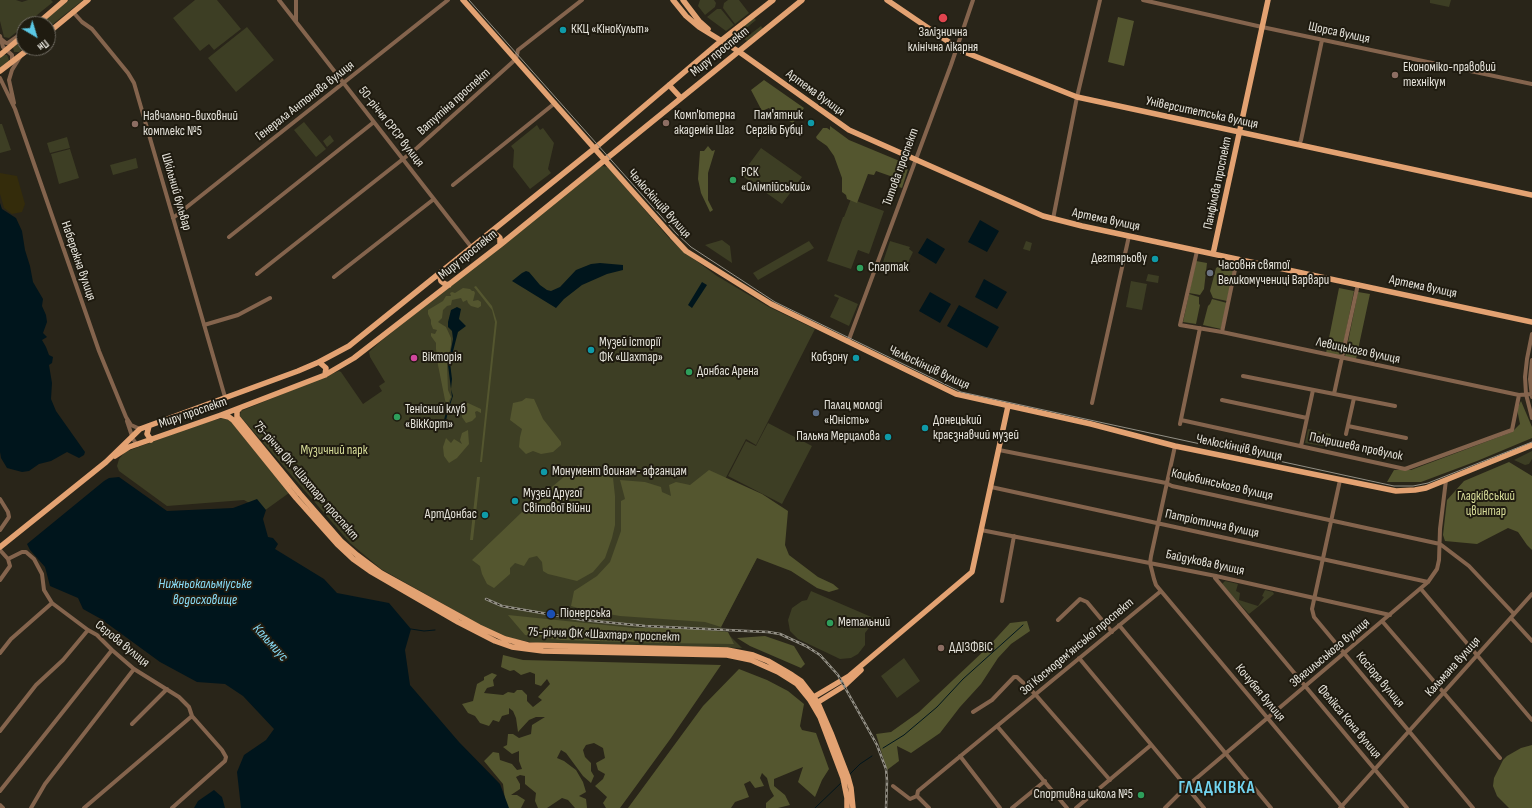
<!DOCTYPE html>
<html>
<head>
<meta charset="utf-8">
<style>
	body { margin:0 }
	#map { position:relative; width:1532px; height:808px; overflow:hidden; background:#292519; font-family:"Sofia Sans Condensed",sans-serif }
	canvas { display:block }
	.north { position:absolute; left:16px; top:16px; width:40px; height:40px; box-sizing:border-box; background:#1f1b10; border:1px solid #6f6b62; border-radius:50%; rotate:142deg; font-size:11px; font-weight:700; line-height:16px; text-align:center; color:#e6e4dc }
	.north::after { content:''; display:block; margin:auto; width:14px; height:18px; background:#5ac8e5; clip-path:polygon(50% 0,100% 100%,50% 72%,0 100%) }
</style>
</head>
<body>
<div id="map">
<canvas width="1532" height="808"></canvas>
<div class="north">Пн</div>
</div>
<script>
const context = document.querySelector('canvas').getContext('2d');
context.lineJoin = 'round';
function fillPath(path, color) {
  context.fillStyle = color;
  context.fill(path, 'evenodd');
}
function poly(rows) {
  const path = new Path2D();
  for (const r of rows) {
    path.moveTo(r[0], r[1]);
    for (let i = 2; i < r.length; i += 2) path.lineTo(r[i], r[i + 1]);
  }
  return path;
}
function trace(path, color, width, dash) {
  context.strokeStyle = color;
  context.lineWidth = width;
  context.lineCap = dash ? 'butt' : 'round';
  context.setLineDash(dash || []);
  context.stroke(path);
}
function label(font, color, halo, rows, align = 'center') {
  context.font = font + ' "Sofia Sans Condensed",sans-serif';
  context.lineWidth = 4;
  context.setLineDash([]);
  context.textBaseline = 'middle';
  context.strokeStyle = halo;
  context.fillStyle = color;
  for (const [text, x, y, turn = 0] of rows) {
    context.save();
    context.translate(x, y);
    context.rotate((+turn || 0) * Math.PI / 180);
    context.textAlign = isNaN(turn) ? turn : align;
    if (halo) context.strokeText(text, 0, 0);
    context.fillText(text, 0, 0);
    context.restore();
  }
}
const green = poly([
	[0,0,16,0,22,2,28,0,51,0,53,2,26,24,24,24,24,26,9,38,4,37,0,21],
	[69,0,83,0,48,28,48,24,40,24],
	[195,0,217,0,241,29,214,50,209,44,200,51,173,18],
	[700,0,714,0,716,3,715,7,705,15,698,6],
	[728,0,739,0,749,13,735,24,723,8,724,3],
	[1430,0,1451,0,1449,7,1430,3],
	[717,9,721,9,734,25,726,31,707,17],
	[754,18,756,20,738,35,735,33],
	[761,26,763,29,747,41,744,39],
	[247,27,274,60,236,92,208,58],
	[24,37,24,48,19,52,14,52,13,47],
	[2,55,7,55,9,60,9,62,0,68,0,57],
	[304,122,326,149,316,157,294,130],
	[0,124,2,124,11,150,0,153],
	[537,125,540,130,543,128,554,143,548,169,551,173,530,189,513,167,514,150,511,146],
	[330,135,334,141,327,147,323,141],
	[67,137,70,148,50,153,47,143],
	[761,148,802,177,782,204,741,175],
	[70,149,79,178,59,184,51,154],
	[136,158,138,168,113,175,110,165],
	[603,166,608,167,669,238,683,251,717,276,769,307,815,329,756,445,746,439,720,489,757,558,721,627,742,648,535,643,500,636,381,569,350,543,240,416,241,411,339,371,341,372,363,404,382,391,379,386,385,382,370,357,369,352,381,341,600,167],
	[851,199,884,211,869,254,858,250,851,269,827,261,843,217,844,217],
	[722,240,730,246,732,263,705,245],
	[809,241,814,248,758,280,753,273],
	[890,241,910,247,909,249,913,252,905,269,883,262],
	[1026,241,1032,243,1030,251,1023,249],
	[1148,274,1159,276,1158,283,1146,281],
	[1131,281,1147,284,1142,310,1126,307],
	[835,294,858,304,849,326,830,317,839,298,834,296],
	[225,417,228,418,289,493,264,511,244,500,167,506,119,471,117,466,119,459,125,452,189,428],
	[768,423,812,446,782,504,728,476,746,441,756,446],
	[1308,429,1331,434,1328,447,1305,443],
	[1532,451,1532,459,1529,464,1525,465,1514,460],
	[1225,581,1238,584,1236,591,1240,593,1239,600,1258,606,1264,597,1262,596,1265,590,1273,592,1274,594,1249,614,1225,588,1222,584],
	[811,591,876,619,865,633,865,645,858,654,851,658,840,659,798,639,790,631,788,620,792,608,802,601,807,600],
	[904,658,920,681,897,698,881,676]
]);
const forest = poly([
	[1118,17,1134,21,1124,66,1108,62],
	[764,80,804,108,793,123,781,117,771,114,772,111,769,108,762,111,751,90],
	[830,126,849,140,902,162,901,166,908,169,902,188,893,185,893,177,876,171,874,175,868,174,857,203,847,199,846,195,842,192,842,178,834,156,827,146,817,139,816,137,823,128,827,128,830,130],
	[708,146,712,151,715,150,708,173,708,200,713,210,710,212,701,193,698,179,700,151,704,151],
	[1196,261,1207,263,1204,289,1200,295,1189,293],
	[1221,265,1234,268,1227,301,1213,298,1210,291,1216,268],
	[476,286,492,306,497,322,482,462,480,462,495,322,492,310,474,287],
	[463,288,470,289,472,291,474,291,475,293,473,301,478,300,481,302,481,306,478,308,471,306,468,303,467,300,463,302,461,298,452,300,451,305,447,306,443,310,442,318,438,322,446,327,451,338,451,345,447,365,448,390,451,397,447,405,445,400,438,365,436,349,436,343,431,336,431,333,435,334,437,330,433,329,431,324,431,320,428,314,428,310,443,301,446,296,451,296,450,293,452,292,455,293],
	[1339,288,1354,291,1341,356,1326,353],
	[1358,292,1370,294,1356,359,1345,357],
	[1189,294,1199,297,1199,304,1200,305,1196,324,1183,322],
	[1212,299,1227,303,1221,329,1203,325,1208,306,1210,304],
	[526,398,534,399,543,419,561,442,561,445,553,452,541,454,533,451,526,454,519,447,520,437,522,429,510,420,511,414,513,403,522,401],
	[1521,401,1532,427,1532,438,1477,461,1421,482,1387,482,1394,470,1411,470,1512,432,1520,424,1517,409],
	[468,403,481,409,481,413,477,411,475,412,476,417,472,421,466,423,462,417,463,404],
	[468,430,469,444,457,458,449,463,444,456,443,447,446,438,451,443,454,439,462,444,460,440,462,433],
	[1509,462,1532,476,1532,550,1527,545,1518,532,1508,528,1477,544,1445,541,1443,535,1447,500,1464,481],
	[578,465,596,474,613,478,615,496,615,525,612,538,605,558,593,572,577,581,548,574,543,571,542,562,537,556,529,558,524,566,515,563,510,568,510,574,494,588,487,584,482,574,480,566,472,560,521,513],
	[709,470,762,494,788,511,785,545,789,555,818,577,833,584,839,589,829,592,817,588,791,571,757,558,721,627,705,622,620,616,584,610,571,606,574,591,597,576,610,562,621,531,621,501,625,499,620,480,645,482,661,487,662,492,671,496,669,485,676,482,690,485],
	[477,477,480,477,473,540,470,540],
	[508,615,634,628,677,628,728,632,734,644,660,643,561,640,525,635],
	[1027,621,1030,631,1011,644,998,658,981,684,960,707,940,733,911,753,897,746,899,761,887,770,876,734,891,732,919,712,987,648,1010,623],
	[765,636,794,646,805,664,801,668,750,646,737,638],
	[503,655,523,660,721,665,671,738,620,808,606,808,603,803,607,797,595,786,603,779,605,774,598,770,596,763,605,758,603,748,594,743,586,745,583,750,585,757,591,763,591,771,594,776,591,783,583,776,566,753,561,750,557,758,564,761,576,770,583,782,586,792,579,796,586,799,587,808,575,808,568,800,562,798,547,808,538,808,535,801,536,793,525,784,525,776,520,775,516,777,520,784,520,789,511,795,517,795,525,800,521,808,506,808,503,784,484,761,493,752,499,753,500,760,512,764,517,770,522,769,519,761,519,751,512,754,503,747,507,745,508,734,513,734,519,738,531,734,532,725,545,717,536,717,529,720,518,732,516,718,513,711,509,708,509,714,502,716,499,722,493,720,489,726,480,723,475,716,468,713,462,704,473,701,477,684,484,680,484,677,492,673,497,675,493,680,494,686,487,688,484,693,503,695,508,692,514,693,517,690,522,690,527,695,527,701,533,707,542,700,538,697,550,684,547,679,541,686,535,684,535,674,530,672,521,675,514,670,510,671,501,667],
	[739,669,767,680,788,691,804,704,800,726,802,730,816,733,829,769,822,780,815,797,798,782,803,767,774,779,774,786,785,795,790,805,778,808,766,808,766,803,774,796,770,789,767,778,762,773,760,778,764,786,755,788,750,781,744,784,749,797,735,802,731,808,628,808,703,706],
	[1532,745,1532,808,1509,808,1497,796,1493,786,1494,778,1503,760,1507,756,1521,748]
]);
const sand = poly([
	[0,173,17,176,25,204,22,212,12,214,4,208,0,194]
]);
const water = poly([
	[0,203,2,209,16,218,22,231,25,250,30,266,33,282,43,299,42,306,46,315,47,322,43,333,47,337,42,340,46,347,49,355,53,357,52,363,49,365,52,383,51,399,56,411,85,452,84,455,79,458,67,452,51,461,39,464,29,471,22,472,7,468,1,458,0,452],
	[980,220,999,231,987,252,968,242],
	[927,238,945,249,936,264,918,253],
	[600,263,623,265,623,270,607,274,582,285,564,299,556,308,512,281,522,273,526,271,529,272,540,285,547,290,551,291,560,287,576,270,591,264],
	[984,279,1007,292,997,309,975,297],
	[702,282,707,285,692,308,688,305],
	[930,292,951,304,940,323,919,311],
	[959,305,999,327,987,348,947,326],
	[457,307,461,309,459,319,466,326,458,332,450,363,452,379,451,389,453,396,448,411,446,421,444,420,446,412,452,397,448,365,453,339,452,331,448,327,448,322,451,310],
	[119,477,167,511,233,508,257,499,266,510,263,519,268,537,273,538,278,544,275,549,324,579,337,593,389,603,411,629,405,650,410,685,459,742,500,784,509,808,241,808,237,772,244,755,266,740,274,729,243,696,225,684,197,682,160,662,101,619,83,609,78,598,50,586,45,567,30,550,27,544,104,481,109,478],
	[214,790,222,797,225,808,194,808,198,801]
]);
const stream = poly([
	[411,629,424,631,435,630],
	[883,748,904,735,937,707,963,679,1023,625],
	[850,774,860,764,872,756],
	[815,808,842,782]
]);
const minor = poly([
	[279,0,472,248],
	[296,0,296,21],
	[1143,0,1262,27,1532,84],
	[73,12,82,22,92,29,128,73,134,83,225,397],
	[0,36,3,47,12,55,12,63],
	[1,39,6,43,8,43,24,32],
	[0,78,15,109,99,351,126,417,131,425,140,429],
	[14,103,9,80,12,70,20,57],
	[1299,145,1301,140,1322,40],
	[453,185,555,103],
	[173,218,448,0],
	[1053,219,1077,97,1100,0],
	[229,237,374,122],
	[1197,251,1180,325,1222,332,1519,395,1531,394],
	[257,274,417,148,516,59,518,50,582,0],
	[334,277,434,199],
	[204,325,238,315,270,298],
	[1222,332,1237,260],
	[1532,334,1527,359,1525,377,1526,394,1532,418],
	[848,342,951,65,973,0],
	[1532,360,1530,379,1532,397],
	[1243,376,1395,406],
	[1334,394,1358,284],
	[1222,400,1307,418],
	[1092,403,1129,236],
	[1181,420,1405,469,1512,430,1519,395],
	[127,421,133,439,137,445],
	[1180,424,1200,328],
	[1348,426,1406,438],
	[1346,434,1354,398],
	[1301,446,1313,390],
	[999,450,1166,483,1172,486,1440,544,1469,566,1514,614],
	[1340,480,1312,609,1314,617,1473,808],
	[991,487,1428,582],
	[0,499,8,512,9,517,0,530],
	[981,530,1216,576,1390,615],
	[0,550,8,559,10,566,0,580],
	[8,559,22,552,26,552,34,559,42,574,44,590,52,603,88,630,97,635,112,650,134,669,179,697,189,707,192,716,222,750,226,757,225,761,172,808],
	[1216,576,1215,578,1407,808],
	[1421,589,1532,720],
	[1161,591,1343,808],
	[1002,601,1014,536],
	[1511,618,1532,641],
	[1058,620,1080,599,1087,602,1112,632],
	[1382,621,1500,758],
	[1119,625,1271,808],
	[0,653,11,639,52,603],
	[1079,658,1204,808],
	[973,712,992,700,1014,677,1017,677,1035,694,1110,780],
	[132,724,167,689],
	[997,726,1067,808],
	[0,731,36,685,63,660,88,630],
	[960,756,1000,808],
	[893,786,910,799,917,796,918,791,1161,591,1156,585,1154,579,1150,563,1151,556,1175,446],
	[0,791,112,650],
	[917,796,929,808],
	[0,805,3,808],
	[31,808,45,784,134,669],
	[84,808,192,716],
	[1012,808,1045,781],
	[1076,808,1151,745],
	[1165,808,1186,787,1428,582,1437,569,1439,560,1440,529,1446,480],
	[1340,808,1532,594]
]);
const major = poly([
	[463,0,672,236,686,251,771,304,956,394,1091,424,1175,446,1396,491,1415,490,1426,488,1532,445],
	[673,0,686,16,699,27,738,51,849,130,1043,216,1082,226,1532,322],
	[683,0,699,21,708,29],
	[887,0,962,51,1077,97,1532,195],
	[37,24,65,0],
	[48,33,88,0],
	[0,55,24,35],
	[0,71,30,48],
	[669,85,681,98],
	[490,233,495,234,498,236,500,238,500,245],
	[1213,254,1268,0],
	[441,273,440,277,441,281,445,284,449,285],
	[319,362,326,368,325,375],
	[240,408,237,411,237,417,300,494,341,541,357,555,381,573,479,627,505,639,528,645,727,650,753,655,768,661,792,675,801,681,818,703,831,733,848,777,851,788,853,808],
	[221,415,229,417,233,420,296,498,337,544,353,559,370,571,458,622,495,641,512,647,543,651,727,655,751,660,778,672,797,684,810,700,820,717,843,778,847,798,847,808],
	[149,426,147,434,151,440],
	[115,456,129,447,221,415,325,375,354,358,500,245,802,0],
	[0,547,106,462,140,429,298,371,319,362,349,346,595,148,722,40,773,0],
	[812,698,849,676,972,572,1008,406],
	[815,704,844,686,861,670]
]);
const tram = poly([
	[469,0,676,233,691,247,775,302,961,392,1394,486,1413,486,1428,483,1532,442]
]);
const rail = poly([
	[486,599,502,606,513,608,583,620,645,626,768,632,780,634,806,646,820,655,838,675,877,745,886,769,887,781,886,808]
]);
const markers = [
	[943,18,5,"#e0444e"],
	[563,30,4,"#0f9aa8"],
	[1395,75,4,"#8d6e63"],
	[666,123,4,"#8d6e63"],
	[811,123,4,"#0f9aa8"],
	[135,124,4,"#8d6e63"],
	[733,180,4,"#2e9e5b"],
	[1155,259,4,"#0f9aa8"],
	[860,268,4,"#2e9e5b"],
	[1210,273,4,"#6b7280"],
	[591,350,4,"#0f9aa8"],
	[414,358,4,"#d1479c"],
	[856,358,4,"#0f9aa8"],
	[689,372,4,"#2e9e5b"],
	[816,413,4,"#5c6f8a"],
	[397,417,4,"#2e9e5b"],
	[925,428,4,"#0f9aa8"],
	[888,437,4,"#0f9aa8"],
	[544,472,4,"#0f9aa8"],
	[515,501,4,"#0f9aa8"],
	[485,515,4,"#0f9aa8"],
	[551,614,5,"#1a4fb4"],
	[830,623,4,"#2e9e5b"],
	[941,648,4,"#8d6e63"],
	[1141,795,4,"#2e9e5b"]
];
const poiNames = [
	["ККЦ «КіноКульт»",571,30],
	["Залізнична",943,33,"center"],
	["клінічна лікарня",943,48,"center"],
	["Економіко-правовий",1403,68],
	["технікум",1403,83],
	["Комп'ютерна",674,116],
	["академія Шаг",674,131],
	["Пам'ятник",803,116,"right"],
	["Сергію Бубці",803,131,"right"],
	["Навчально-виховний",143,117],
	["комплекс №5",143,132],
	["РСК",741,173],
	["«Олімпійський»",741,188],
	["Дегтярьову",1147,259,"right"],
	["Часовня святої",1218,266],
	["Великомучениці Варвари",1218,281],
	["Спартак",868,268],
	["Музей історії",599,343],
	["ФК «Шахтар»",599,358],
	["Вікторія",422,358],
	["Кобзону",848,358,"right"],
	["Донбас Арена",697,372],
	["Палац молоді",824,406],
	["«Юність»",824,421],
	["Тенісний клуб",405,410],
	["«ВікКорт»",405,425],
	["Донецький",933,421],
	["краєзнавчий музей",933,436],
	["Пальма Мерцалова",880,437,"right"],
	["Монумент воинам- афганцам",552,472],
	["Музей Другої",523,494],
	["Світової Війни",523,509],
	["АртДонбас",477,515,"right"],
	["Піонерська",560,614],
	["Метальний",838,623],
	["ДДІЗФВіС",949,648],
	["Спортивна школа №5",1133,795,"right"]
];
const streetNames = [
	["Щорса вулиця",1339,33,12],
	["Миру проспект",720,52,-39],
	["Артема вулиця",815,93,36],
	["Генерала Антонова вулиця",305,101,-38],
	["Ватутіна проспект",454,102,-42],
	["Університетська вулиця",1202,113,12],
	["50-річчя СРСР вулиця",391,127,52],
	["Титова проспект",901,167,-70],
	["Панфілова проспект",1218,183,-78],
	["Шкільний бульвар",176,192,74],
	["Челюскінців вулиця",659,204,48],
	["Артема вулиця",1106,220,12],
	["Миру проспект",468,255,-39],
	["Набережна вулиця",78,261,71],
	["Артема вулиця",1423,287,12],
	["Левицького вулиця",1358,351,12],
	["Челюскінців вулиця",929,368,25],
	["Миру проспект",193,413,-19],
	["Покришева провулок",1356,447,12],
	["Челюскінців вулиця",1239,448,12],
	["75-річчя ФК «Шахтар» проспект",306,481,49],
	["Коцюбинського вулиця",1222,485,13],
	["Патріотична вулиця",1212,524,12],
	["Байдукова вулиця",1205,563,12],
	["75-річчя ФК «Шахтар» проспект",604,635,2],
	["Сєрова вулиця",122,644,39],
	["Зої Космодем’янської проспект",1077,647,-40],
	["Звягильського вулиця",1330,653,-40],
	["Кальмана вулиця",1453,667,-48],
	["Косіора вулиця",1380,680,50],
	["Кочубея вулиця",1260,693,50],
	["Фелікса Кона вулиця",1349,722,50]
];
const parkNames = [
	["Музичний парк",334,451],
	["Гладківський",1486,497],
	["цвинтар",1486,512]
];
const waterNames = [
	["Нижньокальміуське",205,584],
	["водосховище",205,600],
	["Кальмиус",270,643,48]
];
const districtNames = [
	["ГЛАДКІВКА",1217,789]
];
fillPath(green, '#3d3e24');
fillPath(forest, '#54562f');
fillPath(sand, '#342c0b');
fillPath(water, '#00151c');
trace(stream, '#00151c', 1);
trace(minor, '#84644d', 4);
trace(major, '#e3a272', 5.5);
trace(tram, '#939086', 1);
trace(rail, '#939086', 2.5);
trace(rail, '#1f1b10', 1, [3]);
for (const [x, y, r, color] of markers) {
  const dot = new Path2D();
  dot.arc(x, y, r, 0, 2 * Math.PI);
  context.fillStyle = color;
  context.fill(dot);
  trace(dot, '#1f1b10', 1.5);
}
label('13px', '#e6e4dc', '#1f1b10', poiNames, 'left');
label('13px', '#e6e4dc', '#1f1b10', streetNames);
label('13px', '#d8dd99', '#1f1b10', parkNames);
label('italic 14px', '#89dcf6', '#1f1b10', waterNames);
context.letterSpacing = '1px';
label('bold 17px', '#71d3ee', '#1f1b10', districtNames);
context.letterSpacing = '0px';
</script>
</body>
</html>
